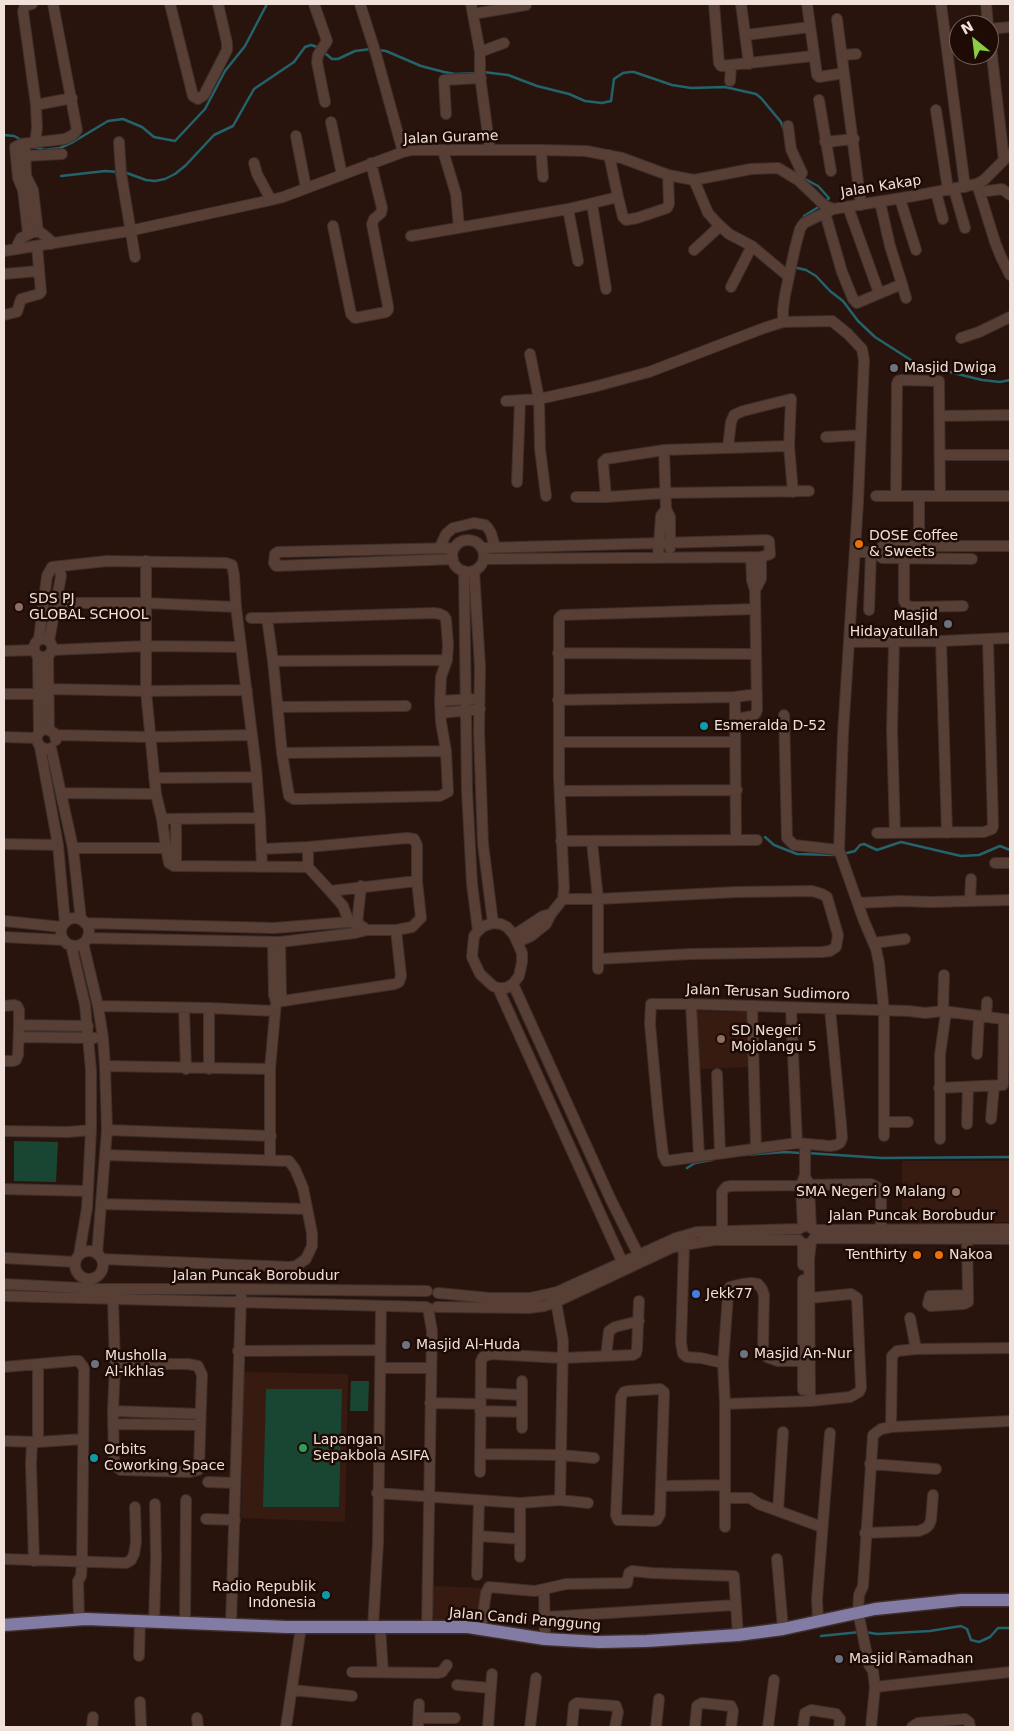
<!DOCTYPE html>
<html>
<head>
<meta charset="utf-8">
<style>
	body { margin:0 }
	#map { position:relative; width:1014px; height:1731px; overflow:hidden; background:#29140d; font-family:"DejaVu Sans",sans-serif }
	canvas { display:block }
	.frame { position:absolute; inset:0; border:5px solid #f1e1db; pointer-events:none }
	.north { position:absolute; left:949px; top:15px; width:50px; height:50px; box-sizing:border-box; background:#1f0b05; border:1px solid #73615b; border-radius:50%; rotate:331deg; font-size:14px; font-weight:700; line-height:20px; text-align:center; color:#f1e1db }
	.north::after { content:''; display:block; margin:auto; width:18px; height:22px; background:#8bce46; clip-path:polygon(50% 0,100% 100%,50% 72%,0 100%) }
</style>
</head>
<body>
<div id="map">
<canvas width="1014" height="1731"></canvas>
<div class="frame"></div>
<div class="north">N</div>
</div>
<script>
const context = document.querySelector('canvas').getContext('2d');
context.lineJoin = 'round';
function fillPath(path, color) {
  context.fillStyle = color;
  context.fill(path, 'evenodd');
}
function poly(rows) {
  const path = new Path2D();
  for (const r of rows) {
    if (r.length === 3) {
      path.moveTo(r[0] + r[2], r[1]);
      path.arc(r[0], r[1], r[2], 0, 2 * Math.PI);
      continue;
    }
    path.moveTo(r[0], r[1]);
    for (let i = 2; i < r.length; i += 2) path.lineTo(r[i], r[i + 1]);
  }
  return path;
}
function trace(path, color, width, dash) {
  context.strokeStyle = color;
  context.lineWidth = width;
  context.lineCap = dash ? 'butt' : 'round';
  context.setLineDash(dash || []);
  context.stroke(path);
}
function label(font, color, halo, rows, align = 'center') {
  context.font = font + ' "DejaVu Sans",sans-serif';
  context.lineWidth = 5;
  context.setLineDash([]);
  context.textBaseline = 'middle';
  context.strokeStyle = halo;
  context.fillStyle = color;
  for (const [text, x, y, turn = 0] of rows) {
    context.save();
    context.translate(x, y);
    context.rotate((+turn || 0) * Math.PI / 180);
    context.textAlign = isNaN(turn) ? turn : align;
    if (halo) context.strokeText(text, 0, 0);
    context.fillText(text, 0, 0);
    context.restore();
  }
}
const built = poly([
	[695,1011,746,1012,748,1067,696,1069],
	[902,1161,1010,1161,1010,1222,902,1223],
	[243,1372,348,1374,345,1522,241,1518],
	[431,1586,485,1588,479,1625,430,1622]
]);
const green = poly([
	[14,1141,58,1142,56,1182,14,1181],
	[351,1381,369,1381,368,1411,350,1411],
	[266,1389,342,1389,339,1507,263,1507]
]);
const stream = poly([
	[378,50,386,51,421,66,444,72,455,74,478,73],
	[326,54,332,59,338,59,355,51,371,49],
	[483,72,508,75,537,86,569,94,585,101,602,103,611,101,614,79,623,73,630,72,634,72,672,85,691,88,725,87,756,94,761,98,781,122,784,130],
	[4,135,14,136,22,140],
	[36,147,44,150,60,148,73,142,108,121,123,119,142,127,154,137,175,141,205,109,225,71,245,46,267,4],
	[124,172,146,180,155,181,165,179,175,174,186,165,214,135,233,126,254,89,294,62,305,47,311,45,317,47],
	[61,176,105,171,119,172],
	[803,178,818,186,829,198,824,203],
	[803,219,804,216,820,206],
	[793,267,806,270,816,276,830,291,843,301,858,321,875,337,917,364,982,380,1000,382,1010,380],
	[765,837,774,845,797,854,835,855],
	[847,853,855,851,860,845,864,844,877,850,901,842,961,856,979,855,1000,846,1010,850],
	[807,1153,882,1158,1010,1157],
	[744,1155,785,1152,801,1153],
	[687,1168,695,1163,712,1160],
	[865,1632,877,1634,930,1631,961,1626,967,1629,971,1640,979,1642,990,1637,998,1628,1010,1628],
	[821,1636,860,1632]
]);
const minor = poly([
	[32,4,25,6,23,11,36,105,37,128,35,143],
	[170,4,193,96,198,99,204,95,227,50,227,43,218,4],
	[314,4,327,41,318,55,317,62,325,102],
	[360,4,376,54,403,152],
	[471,4,480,52,480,76,490,150],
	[714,4,719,63,721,66,813,56],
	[741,4,749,64],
	[807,4,817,75,819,77,844,73],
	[941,4,965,187],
	[986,4,988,25],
	[473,14,526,5],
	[837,19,861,205],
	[989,29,1010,27],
	[989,30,1004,160],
	[746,35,810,27],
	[480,52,504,43],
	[842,55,856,54],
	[730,81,731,67],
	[819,100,831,171],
	[36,105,72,98],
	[936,110,948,190],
	[446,114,444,80,481,78],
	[331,122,342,175],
	[788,126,791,149,802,173,798,180],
	[296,136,306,188],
	[119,142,121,173,135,257],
	[825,142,854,139],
	[25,145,26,176,33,190,38,232],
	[541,150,543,177],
	[443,151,456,194,459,228],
	[609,155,618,197,623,217,626,220,637,218,667,208,669,204,668,175],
	[25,156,62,154],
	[254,163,257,174,271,200],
	[694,180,708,213,717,223,729,234,752,246,789,277],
	[977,184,995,242,1001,257,1010,275],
	[954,189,965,228],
	[936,192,943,219],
	[980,192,1002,189,1010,195],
	[900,199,916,250],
	[592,204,606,289],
	[848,207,879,293],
	[568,209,578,261],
	[825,213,842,272,853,299,857,303,902,284,890,246,880,202],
	[333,226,351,314,355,318,386,312,388,310,388,306,372,224,374,219,381,213,382,208,371,163],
	[28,233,23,190,18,178,15,147,21,144,65,139,73,135,77,130,53,4],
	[411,236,568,209,618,197],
	[17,248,18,244,21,238,33,232,40,232,44,235,50,240,51,244],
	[694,250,720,226],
	[4,251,129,231,271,200,283,197,403,152,412,150,541,150,586,151,622,158,668,175,694,180,751,169,778,168,798,180,824,205,833,209],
	[4,274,38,271],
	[902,284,906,298],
	[731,287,752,246],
	[4,315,17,312,21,299,39,294,41,292,37,246],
	[783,322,783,309,785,295,795,248,800,229,804,223,833,209,914,196,977,184,984,180,1010,154],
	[961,338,979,332,1010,317],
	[530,354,539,399,540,449,546,496],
	[506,401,539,399,593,387,649,372,764,328,783,322,832,321,848,334,862,349,864,360,858,502,843,734,839,850,864,921,876,949,879,963,884,1011,884,1136],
	[939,416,1010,415],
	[826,437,861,435],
	[728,447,731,422,734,415,743,411,791,399,789,446,793,492],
	[664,450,666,509,670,517,670,548],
	[940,455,1010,455],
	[517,482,520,401],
	[876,496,1010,496],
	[896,496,897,384,898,381,901,380,939,381,940,496],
	[919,496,919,546],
	[576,497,606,497,665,493,809,491],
	[606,497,603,462,606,459,664,450,789,446],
	[468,556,16],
	[904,546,904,601,907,606,912,607,963,606],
	[440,547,446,534,453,528,474,523,485,525,488,528,491,533,495,547],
	[483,548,767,540,769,541,770,554,761,557,484,559],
	[855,552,876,552,883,546,1010,546],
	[876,552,882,558,972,559],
	[658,557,661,516,666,509],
	[453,559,276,566,274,563,275,554,278,552,454,548],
	[146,561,146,691,156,794,162,819,166,848,169,863,174,866,308,867],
	[464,571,467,791,472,884,478,931,474,936,472,957,480,974,493,986,498,988,506,988,513,984,519,976,522,962,522,953,514,935,507,927,501,924,493,923,484,926,478,931],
	[474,571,480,666,479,732,483,844,493,923],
	[755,590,761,579,761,557],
	[57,603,146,603,236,607],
	[869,610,871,552],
	[251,618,267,618,273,661,282,753,289,796,294,799,304,799,440,796,448,792,446,751,441,722,440,701,441,677,447,660,448,645,446,619,444,616,440,614,434,613,267,618],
	[43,648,9],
	[39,639,47,576,52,567,107,561,226,563,232,565,234,575,236,607,256,767,260,818,262,867],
	[49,641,61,576,59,566],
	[941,641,947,833],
	[849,642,941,641,1009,638],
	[894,643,892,730,895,833],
	[52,650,147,646,241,647],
	[4,651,34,650],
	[558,653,756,654],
	[38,656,39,732,36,739,40,747,46,749],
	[48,656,49,730],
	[273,661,447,660],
	[49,689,146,691,247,690],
	[4,694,39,694],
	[735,697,735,719],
	[558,700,735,697,757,694],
	[440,701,472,699],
	[278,707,406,706],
	[441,713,480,709],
	[784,715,787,838,794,845,839,850],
	[39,732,45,729,49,730,54,733,56,740],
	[55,735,149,737,252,735],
	[4,737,36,738],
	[560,742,735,742],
	[40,747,58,845,65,923],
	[51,748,73,848,81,920],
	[282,753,446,751],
	[154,778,257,777],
	[560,791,737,790],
	[62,793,156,794],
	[162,819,260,818],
	[877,833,984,832,992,829,993,826,988,640],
	[736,840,735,719,753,716,756,713,757,710,755,590,752,580,751,557],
	[561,841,757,840],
	[592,842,598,899,598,969],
	[4,844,58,845],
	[308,847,308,867,330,891,417,881],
	[73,848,166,848],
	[995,863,1010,863],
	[176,865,176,820],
	[330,891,343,906,349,922],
	[563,899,598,899,737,892,812,891,822,894,827,897,838,935,836,947,830,951,822,952,691,954,598,959],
	[970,901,971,879],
	[858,903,900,901,930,902,1010,900],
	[75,932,14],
	[4,921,62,927],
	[85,923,274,928,349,922,360,925,367,930],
	[358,930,357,924,361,886],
	[514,935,543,916,551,914],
	[4,937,64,940],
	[87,938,280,942,355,933,367,930,396,930,412,927,421,918,417,881,417,845,414,839,407,838,308,847,261,849],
	[518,942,531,936,546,924,551,914,563,899,564,888,559,778,559,618,562,615,755,609],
	[83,943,98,1006,103,1038,105,1066,107,1130,97,1254],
	[874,943,905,939],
	[71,945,85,1005,91,1070,91,1130,87,1208,79,1255],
	[513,984,611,1200,641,1260],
	[498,988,625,1268],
	[276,1002,395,984,399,982,401,976,396,930],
	[276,1002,281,994,280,942],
	[691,1004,699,1156],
	[4,1006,14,1005,17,1006,19,1010,19,1025,18,1055,16,1060,13,1061,4,1061],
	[98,1006,209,1008,275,1011],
	[752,1006,756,1149],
	[209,1008,209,1069],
	[791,1008,797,1143],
	[184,1009,186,1069],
	[830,1009,841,1124,842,1138,840,1143,836,1145,830,1146,797,1143,666,1161,663,1155,658,1112,650,1024,651,1004,691,1004,909,1011,925,1013,943,1011,1010,1020],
	[943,1011,944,975],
	[986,1017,987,1002],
	[19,1025,88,1026],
	[19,1037,95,1038],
	[977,1054,979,1016],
	[105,1066,270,1069],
	[717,1074,720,1153],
	[939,1088,1003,1085,1004,1020],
	[991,1119,994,1086],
	[885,1122,908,1122],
	[967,1124,968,1087],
	[107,1130,271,1136],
	[4,1131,68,1132,91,1130],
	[940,1139,940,1055,946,1012],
	[270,1160,270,1069,276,1002,274,995,273,943],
	[807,1180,809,1185,811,1228],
	[4,1189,87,1191],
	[101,1204,307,1209],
	[803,1227,801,1185,805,1175,805,1144],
	[814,1230,1010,1229],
	[722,1231,722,1192,726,1187,731,1186,871,1184,877,1187,881,1195,881,1229],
	[814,1238,1010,1239],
	[967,1239,968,1295,968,1302,964,1304,931,1306,928,1304,930,1296,968,1295],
	[803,1243,803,1265],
	[684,1245,681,1343,683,1354,687,1357,701,1358,723,1363],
	[89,1265,14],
	[4,1258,75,1262],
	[102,1259,289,1267,296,1266,306,1259,312,1246,312,1233,303,1188,295,1169,289,1161,105,1155],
	[803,1280,803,1390],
	[4,1284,101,1289,219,1289,427,1291],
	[438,1293,490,1298,530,1298,557,1292,676,1238,697,1232,799,1229],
	[4,1296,426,1307],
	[113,1300,115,1364,113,1411,114,1462,115,1466,121,1470,190,1472,198,1470,199,1466,202,1375,198,1366,188,1364,115,1364],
	[437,1307,529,1308,544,1306,556,1302,671,1248,684,1245,714,1240,799,1240],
	[910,1318,916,1349],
	[238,1351,380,1350],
	[606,1356,609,1331,615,1327,639,1321],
	[4,1367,73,1361,79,1361,84,1368,82,1561,81,1576,78,1581,79,1619],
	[380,1368,431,1368],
	[660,1389,664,1392,664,1394,660,1514,657,1520,654,1521,620,1520,618,1520,616,1515,621,1397,624,1392,628,1391,660,1389],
	[481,1393,522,1395],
	[810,1401,809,1259,811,1242],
	[430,1403,480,1404],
	[725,1404,810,1401,850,1397,859,1392,861,1388,857,1298,851,1294,810,1298],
	[113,1411,200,1414],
	[480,1411,522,1412],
	[113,1424,200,1425],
	[891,1427,892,1356,897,1351,916,1349,1010,1348],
	[522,1428,522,1381],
	[4,1441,38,1442,83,1439],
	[32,1442,31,1464,34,1561],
	[38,1442,38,1365],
	[480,1454,561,1455,594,1458],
	[870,1464,936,1469],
	[480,1472,481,1361,483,1357,491,1354,562,1358,633,1355,636,1353,637,1349,639,1301],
	[208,1482,235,1483],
	[662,1486,725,1485],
	[377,1493,520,1503,560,1500,563,1341,556,1302],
	[725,1498,750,1498,759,1504,822,1527],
	[560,1500,588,1503],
	[778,1511,783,1432],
	[206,1519,235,1520],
	[725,1527,725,1404,723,1363,728,1295,730,1287,742,1284,751,1283,758,1284,762,1289,764,1295,763,1348,764,1353,767,1357,778,1361,810,1361],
	[865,1533,919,1531,926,1528,929,1525,931,1520,933,1495],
	[479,1536,520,1539],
	[520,1557,520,1503],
	[4,1559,126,1563,131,1560,134,1554,136,1542,135,1507],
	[777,1559,783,1629],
	[477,1575,479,1500],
	[544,1589,545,1639],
	[546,1617,735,1605],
	[818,1620,817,1599,830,1433],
	[154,1622,156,1557,155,1504],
	[185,1623,186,1500],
	[231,1625,241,1296],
	[373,1627,378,1543,381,1306],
	[380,1627,383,1672],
	[427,1627,432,1331,428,1308],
	[481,1628,486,1593,489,1587,535,1591,566,1584,627,1583,629,1573,632,1571,652,1573,734,1576,738,1635],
	[139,1656,140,1621],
	[874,1660,908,1656],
	[352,1672,437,1673,442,1672,447,1665],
	[457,1685,490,1688],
	[875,1687,1010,1672],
	[292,1690,352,1696],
	[140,1702,141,1727],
	[197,1718,198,1727],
	[419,1718,455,1718],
	[92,1727,93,1717],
	[286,1727,301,1627],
	[418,1727,419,1704],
	[488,1727,492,1674],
	[530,1727,536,1678],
	[572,1727,574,1705,577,1703,616,1706,618,1712,615,1727],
	[656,1727,659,1699],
	[695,1727,697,1706,702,1703,731,1706,733,1711,731,1727],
	[768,1727,774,1680],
	[803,1727,805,1713,811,1710,836,1714,840,1719,839,1727],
	[871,1727,875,1687,873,1671,869,1665,858,1612,859,1595,863,1586,873,1435,881,1429,891,1427,1010,1421],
	[912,1727,918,1723,965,1719,969,1722,970,1727]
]);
const major = poly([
	[4,1625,86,1619,287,1627,468,1627,545,1639,599,1642,647,1641,738,1635,783,1629,875,1609,961,1600,1010,1600]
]);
const markers = [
	[894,368,5,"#6b7280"],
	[859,544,5,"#e8710a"],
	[19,607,5,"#8d6e63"],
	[948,624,5,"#6b7280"],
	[704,726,5,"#0f9aa8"],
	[721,1039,5,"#8d6e63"],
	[956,1192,5,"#8d6e63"],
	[917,1255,5,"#e8710a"],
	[939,1255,5,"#e8710a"],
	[696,1294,5,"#3f7fe0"],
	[406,1345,5,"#6b7280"],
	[744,1354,5,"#6b7280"],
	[95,1364,5,"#6b7280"],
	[303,1448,5,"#2e9e5b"],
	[94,1458,5,"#0f9aa8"],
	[326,1595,5,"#0f9aa8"],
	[839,1659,5,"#6b7280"]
];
const streetNames = [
	["Jalan Gurame",451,138,-2],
	["Jalan Kakap",881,187,-9],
	["Jalan Terusan Sudimoro",768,993,2],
	["Jalan Puncak Borobudur",912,1216],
	["Jalan Puncak Borobudur",256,1276],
	["Jalan Candi Panggung",525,1620,5]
];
const poiNames = [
	["Masjid Dwiga",904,368],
	["DOSE Coffee",869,536],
	["& Sweets",869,552],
	["SDS PJ",29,599],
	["GLOBAL SCHOOL",29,615],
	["Masjid",938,616,"right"],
	["Hidayatullah",938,632,"right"],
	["Esmeralda D-52",714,726],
	["SD Negeri",731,1031],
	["Mojolangu 5",731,1047],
	["SMA Negeri 9 Malang",946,1192,"right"],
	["Tenthirty",907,1255,"right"],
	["Nakoa",949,1255],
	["Jekk77",706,1294],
	["Masjid Al-Huda",416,1345],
	["Masjid An-Nur",754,1354],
	["Musholla",105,1356],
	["Al-Ikhlas",105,1372],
	["Lapangan",313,1440],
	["Sepakbola ASIFA",313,1456],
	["Orbits",104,1450],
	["Coworking Space",104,1466],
	["Radio Republik",316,1587,"right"],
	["Indonesia",316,1603,"right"],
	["Masjid Ramadhan",849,1659]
];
fillPath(built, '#371b11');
fillPath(green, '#194632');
trace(stream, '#22636c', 2.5);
trace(minor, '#3e2f2c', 12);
trace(major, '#3e2f2c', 15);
trace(minor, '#573f36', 10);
trace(major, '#827ca4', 12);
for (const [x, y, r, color] of markers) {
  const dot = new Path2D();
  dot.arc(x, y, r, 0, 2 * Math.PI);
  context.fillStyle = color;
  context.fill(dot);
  trace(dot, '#1f0b05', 2);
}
label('14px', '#f1e1db', '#1f0b05', streetNames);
label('14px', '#f1e1db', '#1f0b05', poiNames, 'left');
</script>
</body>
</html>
